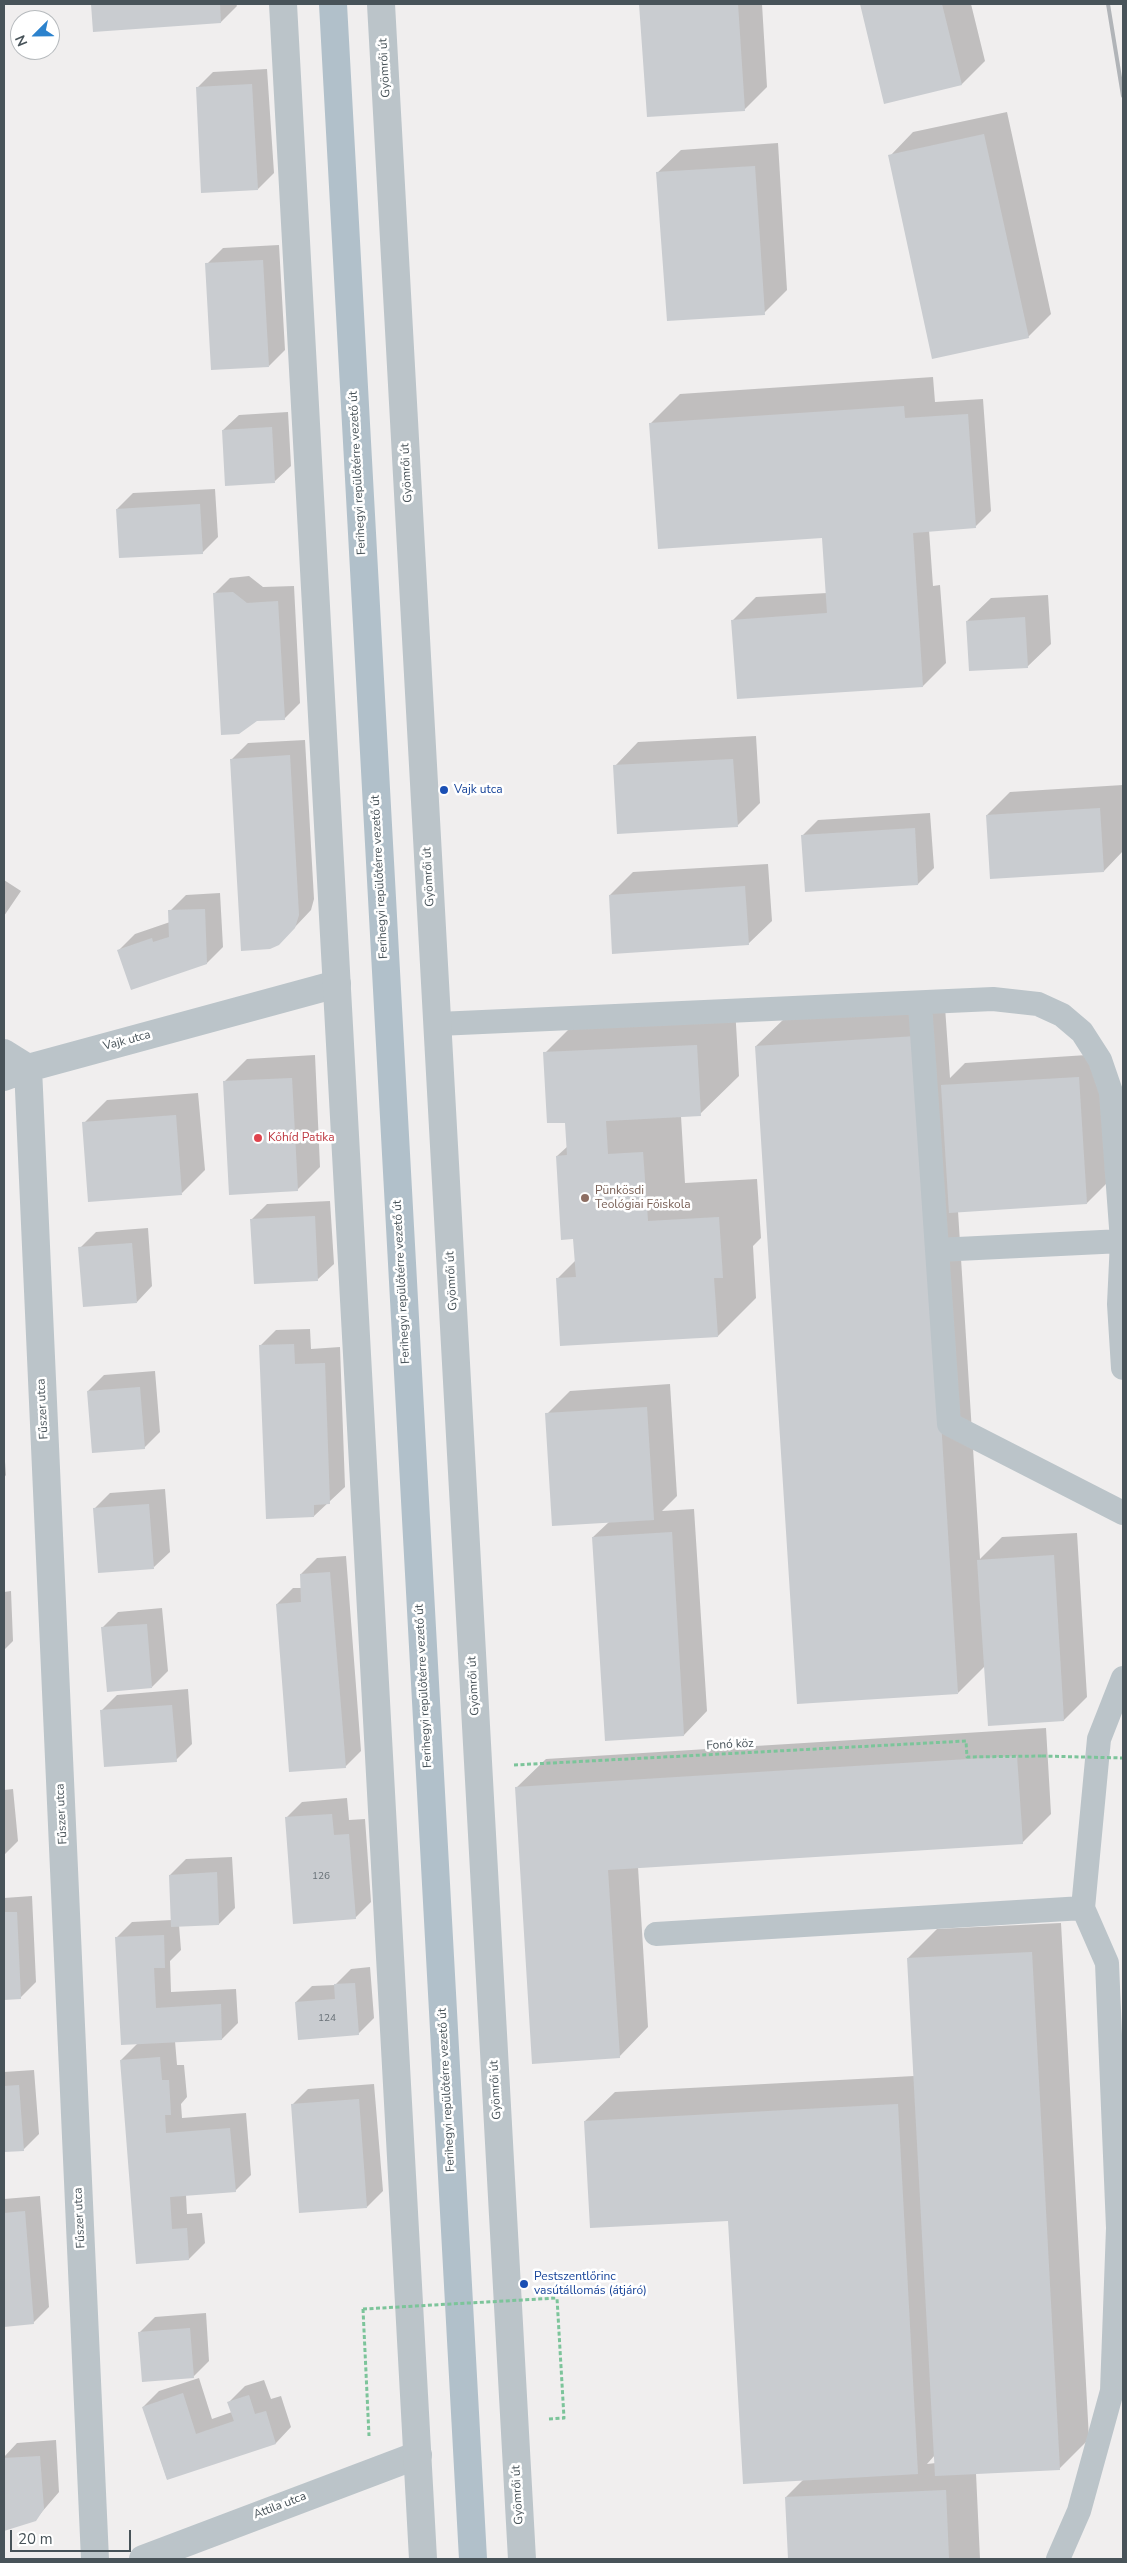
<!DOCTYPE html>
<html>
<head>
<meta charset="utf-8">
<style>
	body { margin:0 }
	#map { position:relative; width:1127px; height:2563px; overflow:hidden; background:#f0eeee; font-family:"Nunito Sans",sans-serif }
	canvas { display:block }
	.frame { position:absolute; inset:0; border:5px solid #485359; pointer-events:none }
	.north { position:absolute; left:10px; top:10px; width:50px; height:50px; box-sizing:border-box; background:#fff; border:1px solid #b6babd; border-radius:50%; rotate:247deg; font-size:14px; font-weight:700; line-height:20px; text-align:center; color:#485359 }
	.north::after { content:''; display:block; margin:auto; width:18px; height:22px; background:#2c82cd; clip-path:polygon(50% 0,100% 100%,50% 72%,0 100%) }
	.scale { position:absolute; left:10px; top:2530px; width:121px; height:22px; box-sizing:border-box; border:2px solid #485359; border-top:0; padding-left:6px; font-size:15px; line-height:18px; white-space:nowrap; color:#485359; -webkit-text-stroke:4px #fff; paint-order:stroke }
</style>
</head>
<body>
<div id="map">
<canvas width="1127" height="2563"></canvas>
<div class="frame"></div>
<div class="north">N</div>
<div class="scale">20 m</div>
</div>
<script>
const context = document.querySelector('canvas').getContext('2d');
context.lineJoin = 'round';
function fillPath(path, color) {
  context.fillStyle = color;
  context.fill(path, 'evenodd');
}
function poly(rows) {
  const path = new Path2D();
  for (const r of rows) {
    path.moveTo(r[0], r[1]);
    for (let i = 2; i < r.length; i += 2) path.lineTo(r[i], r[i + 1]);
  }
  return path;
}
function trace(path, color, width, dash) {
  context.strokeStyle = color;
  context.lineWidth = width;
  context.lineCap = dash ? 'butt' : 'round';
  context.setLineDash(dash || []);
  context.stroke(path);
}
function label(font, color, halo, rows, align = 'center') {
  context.font = font + ' "Nunito Sans",sans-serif';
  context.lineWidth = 5;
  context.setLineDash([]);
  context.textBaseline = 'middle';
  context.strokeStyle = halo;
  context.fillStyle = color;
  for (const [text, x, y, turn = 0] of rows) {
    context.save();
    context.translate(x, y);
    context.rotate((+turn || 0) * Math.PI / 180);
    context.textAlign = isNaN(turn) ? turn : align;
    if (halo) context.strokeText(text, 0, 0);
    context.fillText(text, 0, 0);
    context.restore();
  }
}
const shadow = poly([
	[92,4,236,4,237,6,221,22,94,30],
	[641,4,762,4,767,87,744,110,648,116],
	[861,4,971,4,985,61,962,84,885,102],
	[267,69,274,173,258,189,197,88,213,72],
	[1007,112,1051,314,1028,337,890,156,913,132],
	[778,143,787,290,764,313,657,173,681,150],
	[279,245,285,350,269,366,207,264,223,248],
	[933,377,935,402,983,399,991,511,975,527,929,530,933,586,940,585,946,663,923,686,733,620,756,597,827,593,823,537,651,423,680,394],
	[288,412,291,466,275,481,223,430,239,415],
	[215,489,218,537,202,553,117,509,133,493],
	[249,576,263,587,294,586,300,703,284,719,256,720,214,594,230,578],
	[1048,595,1051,644,1027,667,967,621,991,598],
	[756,736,760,803,737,826,615,766,638,742],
	[305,740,314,899,311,910,295,927,232,759,248,743],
	[1123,785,1123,851,1104,871,987,815,1010,792],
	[930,813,934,868,918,884,806,891,802,836,818,820],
	[768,864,772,921,748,944,610,895,633,872],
	[4,880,21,891,4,916],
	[220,893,223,947,207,963,119,950,135,934,170,922,170,911,186,895],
	[735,1007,739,1076,700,1114,681,1116,685,1183,757,1179,761,1238,753,1246,756,1298,718,1336,557,1279,576,1260,575,1237,557,1156,568,1146,566,1122,545,1053,583,1015],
	[945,1007,950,1078,965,1063,1102,1054,1110,1180,1087,1203,958,1211,980,1559,1002,1537,1077,1533,1087,1697,1064,1720,989,1725,985,1666,958,1693,756,1046,786,1017],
	[315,1055,320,1167,297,1190,224,1082,247,1059],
	[198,1093,205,1170,182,1193,84,1123,107,1100],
	[330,1201,334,1264,318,1279,251,1220,267,1204],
	[148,1228,152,1286,137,1302,80,1248,96,1232],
	[310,1329,311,1349,340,1347,345,1487,314,1516,260,1346,276,1330],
	[155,1371,160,1432,144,1448,88,1391,104,1375],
	[670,1384,677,1496,662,1511,694,1509,707,1711,684,1735,606,1740,593,1537,609,1522,547,1414,570,1391],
	[4,1448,6,1475,4,1478],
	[165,1489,170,1552,154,1567,94,1509,110,1493],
	[346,1556,361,1751,345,1767,277,1604,293,1588,302,1588,301,1574,317,1558],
	[11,1591,13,1641,4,1650,4,1592],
	[162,1608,168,1671,152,1687,102,1628,118,1612],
	[188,1689,192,1744,176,1760,101,1711,117,1695],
	[1046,1728,1051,1814,1022,1843,638,1867,648,2027,619,2057,516,1788,546,1759],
	[13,1789,18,1841,4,1855,4,1790],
	[347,1798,349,1820,365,1819,371,1902,355,1918,286,1818,302,1802],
	[232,1857,235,1908,219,1924,179,1925,181,1950,170,1961,171,1992,236,1989,238,2023,222,2039,175,2041,177,2065,184,2065,187,2097,181,2104,182,2118,246,2113,251,2175,235,2191,186,2195,187,2214,202,2213,205,2243,189,2259,137,2263,121,2060,138,2043,116,1938,132,1922,172,1920,170,1875,186,1859],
	[32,1896,36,1982,20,1998,4,1998,4,1898],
	[1061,1923,1089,2439,1060,2468,976,2473,980,2559,789,2559,786,2497,804,2479,730,2220,585,2121,615,2092,914,2076,908,1958,937,1929],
	[935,2455,936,2463,927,2464],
	[370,1967,374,2018,358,2034,296,2002,312,1986,335,1985,351,1969],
	[34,2070,39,2134,23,2150,4,2151,4,2072],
	[374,2084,383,2191,367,2207,292,2105,308,2089],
	[40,2196,49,2307,33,2323,4,2325,4,2199],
	[206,2313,209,2361,193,2377,139,2333,155,2317],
	[199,2378,212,2419,232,2412,229,2402,245,2386,264,2380,271,2399,281,2396,291,2427,276,2443,167,2479,143,2407,159,2391],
	[56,2440,59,2492,35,2520,4,2530,4,2457,17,2443]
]);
const building = poly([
	[91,4,220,4,221,23,93,32],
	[639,4,738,4,745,111,647,117],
	[860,4,942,4,962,85,884,104],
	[252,84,258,190,201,193,196,87],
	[984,134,1029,338,932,359,888,155],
	[755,166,765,315,667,321,656,172],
	[263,260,269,367,211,370,205,263],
	[904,406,905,418,968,414,976,528,913,533,923,687,737,699,731,620,827,613,822,538,658,549,649,423],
	[272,427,275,483,225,486,222,430],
	[200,504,203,554,119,558,116,509],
	[233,592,247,603,278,601,285,720,257,721,239,734,221,735,213,593],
	[1025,617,1028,668,969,671,966,621],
	[290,755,299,915,295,928,279,945,270,949,241,951,230,759],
	[733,759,738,827,617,834,613,765],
	[1100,808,1104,872,990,879,986,815],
	[915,828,918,885,805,892,801,835],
	[745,886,749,945,612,954,609,895],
	[205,909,207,964,131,990,117,950,152,938,153,942,169,937,168,910],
	[917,1036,958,1694,797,1704,755,1046],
	[697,1045,701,1116,606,1121,608,1154,643,1152,648,1221,719,1217,723,1278,714,1278,718,1337,560,1346,556,1278,576,1277,573,1239,561,1240,556,1156,567,1155,565,1123,547,1123,543,1052],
	[1079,1077,1087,1204,949,1213,941,1085],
	[292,1078,298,1191,229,1195,223,1081],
	[176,1115,182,1195,88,1202,82,1122],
	[315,1216,318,1281,254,1284,250,1219],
	[132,1243,137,1303,83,1307,78,1247],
	[294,1344,295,1364,325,1363,330,1504,314,1505,314,1517,266,1519,259,1345],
	[140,1387,145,1449,92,1453,87,1391],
	[647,1407,654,1520,552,1526,545,1413],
	[149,1504,154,1569,98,1573,93,1508],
	[672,1532,684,1736,605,1741,592,1537],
	[1054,1555,1064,1721,988,1726,977,1560],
	[330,1572,346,1768,289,1772,276,1604,301,1602,300,1574],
	[147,1624,152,1688,107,1692,101,1627],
	[172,1705,177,1762,104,1767,100,1710],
	[1017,1756,1023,1844,608,1870,620,2058,532,2064,515,1787],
	[332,1814,334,1835,349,1834,356,1919,293,1924,285,1817],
	[217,1872,219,1925,171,1927,169,1875],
	[4,1912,17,1912,21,1999,4,2000],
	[164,1935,165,1968,154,1968,156,2008,221,2004,222,2040,121,2045,115,1937],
	[1032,1952,1060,2470,935,2476,907,1958],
	[355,1983,359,2035,298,2040,295,2002,335,1999,334,1984],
	[160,2057,162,2080,169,2080,171,2115,165,2115,166,2133,230,2128,236,2192,170,2197,172,2229,187,2228,189,2260,136,2264,120,2060],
	[19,2085,24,2151,4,2152,4,2086],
	[359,2099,367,2208,299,2213,291,2104],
	[898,2104,918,2474,743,2484,728,2221,590,2228,584,2121],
	[25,2211,34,2324,4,2327,4,2213],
	[190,2328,194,2378,142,2382,138,2332],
	[183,2393,196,2434,234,2421,227,2402,249,2395,255,2414,266,2411,276,2444,167,2480,142,2407],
	[40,2456,44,2509,36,2521,4,2531,4,2458],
	[946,2490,949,2559,788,2559,785,2497]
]);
const path = poly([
	[514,1765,966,1741,967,1757,1042,1756],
	[363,2309,369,2436],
	[549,2419,564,2418,557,2298]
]);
const service = poly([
	[920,1004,949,1424,1123,1513],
	[438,1024,993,999,1038,1004,1062,1015,1082,1032,1100,1060,1111,1092,1122,1241,1119,1304,1123,1368],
	[937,1250,1122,1241],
	[656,1934,1083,1908],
	[1058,2559,1079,2511,1112,2391,1118,2228,1107,1963,1083,1908,1099,1739,1123,1678]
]);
const minor = poly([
	[4,1053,28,1068,95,2559],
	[4,1077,28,1068,337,984],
	[143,2559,418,2455]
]);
const tertiary = poly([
	[283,4,423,2559],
	[381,4,522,2559]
]);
const primary = poly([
	[333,4,473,2559]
]);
const rail = poly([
	[1108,4,1123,96]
]);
const pathBridge = poly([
	[1042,1756,1123,1758],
	[363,2309,557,2298]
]);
const markers = [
	[444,790,5,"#1a4fb4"],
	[258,1138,5,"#e0444e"],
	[585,1198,5,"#8d6e63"],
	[524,2284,5,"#1a4fb4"]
];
const numberNames = [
	["126",321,1877],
	["124",327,2019]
];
const streetNames = [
	["Gyömrői út",385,68,-93],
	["Ferihegyi repülőtérre vezető út",358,473,-93],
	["Gyömrői út",407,473,-93],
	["Ferihegyi repülőtérre vezető út",380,877,-93],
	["Gyömrői út",429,877,-93],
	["Vajk utca",127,1041,-15],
	["Gyömrői út",452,1281,-93],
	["Ferihegyi repülőtérre vezető út",402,1282,-93],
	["Fűszer utca",43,1409,-93],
	["Ferihegyi repülőtérre vezető út",424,1686,-93],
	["Gyömrői út",474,1686,-93],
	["Fonó köz",730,1745,-3],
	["Fűszer utca",62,1814,-93],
	["Ferihegyi repülőtérre vezető út",447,2090,-93],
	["Gyömrői út",496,2090,-93],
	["Fűszer utca",80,2218,-93],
	["Gyömrői út",518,2495,-93],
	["Attila utca",280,2506,-21]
];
const transitNames = [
	["Vajk utca",454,790],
	["Pestszentlőrinc",534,2277],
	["vasútállomás (átjáró)",534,2291]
];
const healthNames = [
	["Kőhíd Patika",268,1138]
];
const educationNames = [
	["Pünkösdi",595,1191],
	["Teológiai Főiskola",595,1205]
];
fillPath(shadow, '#0003');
fillPath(building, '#c9ccd0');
trace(path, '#7cc49a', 3, [4, 2.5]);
trace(service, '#bbc4c9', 24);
trace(minor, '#bbc4c9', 28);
trace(tertiary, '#bbc4c9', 28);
trace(primary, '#b1c0ca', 28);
trace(rail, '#b1b4b8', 4);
trace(pathBridge, '#7cc49a', 3, [4, 2.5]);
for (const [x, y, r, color] of markers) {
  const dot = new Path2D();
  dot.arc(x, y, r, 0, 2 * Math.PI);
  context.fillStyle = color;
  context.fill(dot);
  trace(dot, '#fff', 2);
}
label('10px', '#687177', null, numberNames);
label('12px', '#485359', '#fff', streetNames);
label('12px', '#164399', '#fff', transitNames, 'left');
label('12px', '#be3a42', '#fff', healthNames, 'left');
label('12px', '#785e54', '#fff', educationNames, 'left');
</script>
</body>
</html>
